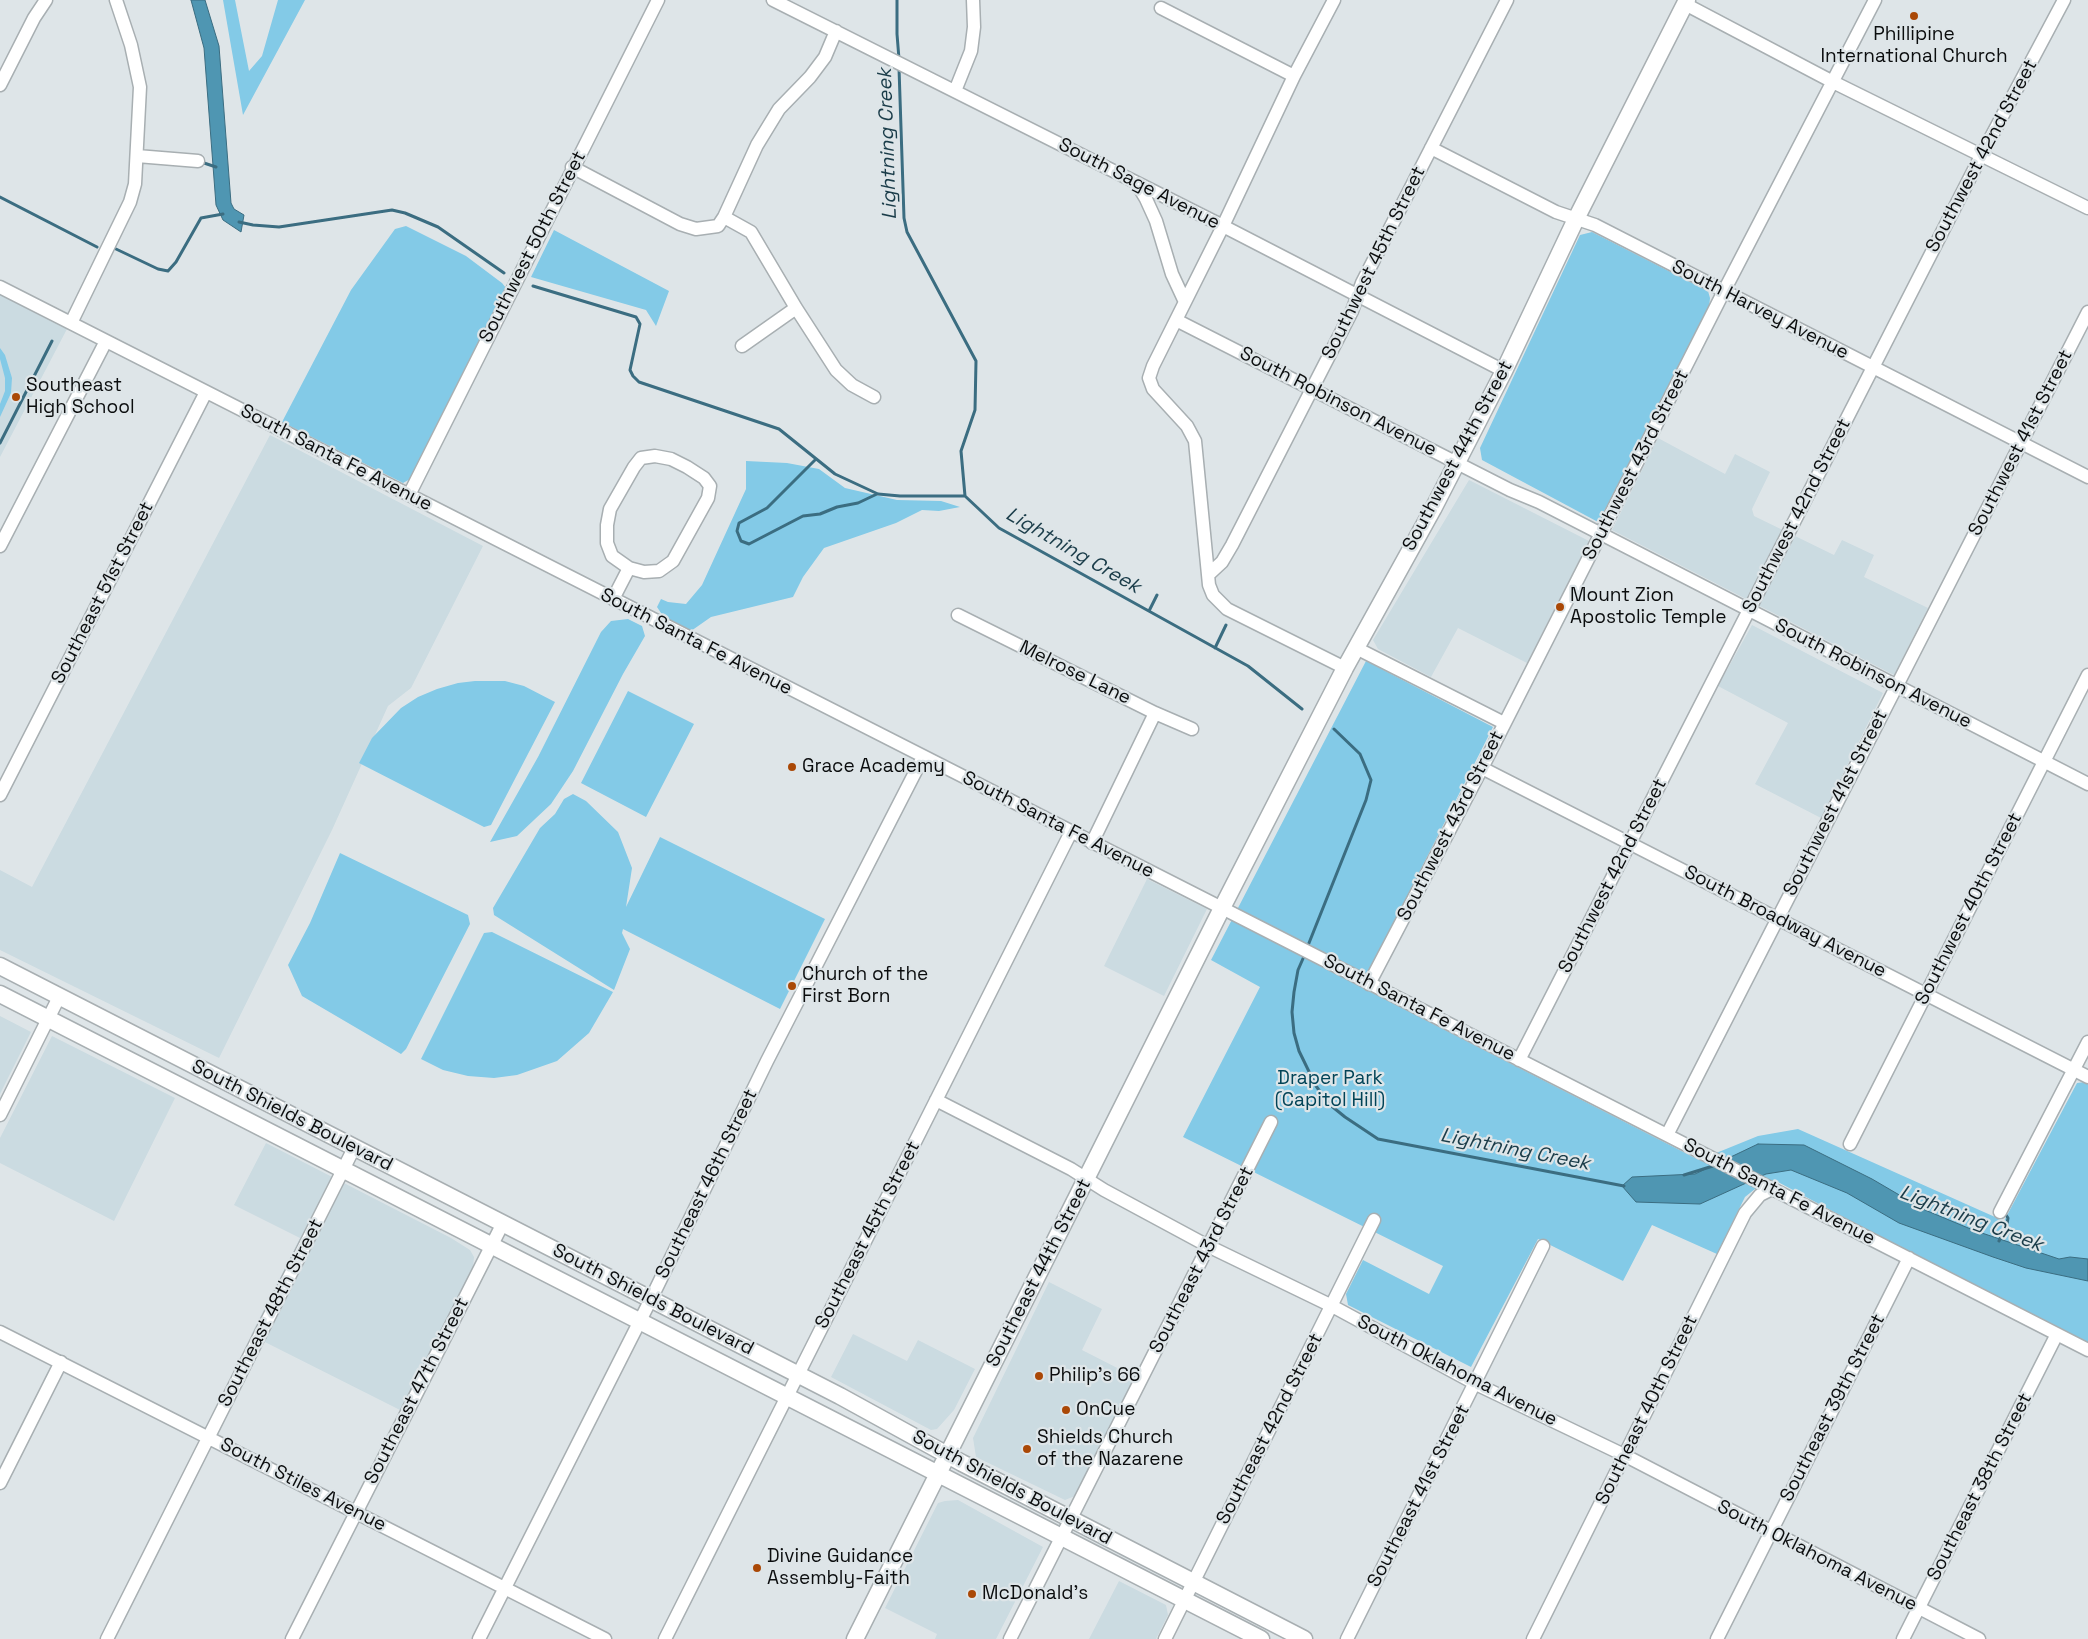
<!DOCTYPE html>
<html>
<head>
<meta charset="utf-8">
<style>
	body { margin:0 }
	canvas { display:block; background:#dee5e8 }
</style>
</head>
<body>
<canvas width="2088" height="1639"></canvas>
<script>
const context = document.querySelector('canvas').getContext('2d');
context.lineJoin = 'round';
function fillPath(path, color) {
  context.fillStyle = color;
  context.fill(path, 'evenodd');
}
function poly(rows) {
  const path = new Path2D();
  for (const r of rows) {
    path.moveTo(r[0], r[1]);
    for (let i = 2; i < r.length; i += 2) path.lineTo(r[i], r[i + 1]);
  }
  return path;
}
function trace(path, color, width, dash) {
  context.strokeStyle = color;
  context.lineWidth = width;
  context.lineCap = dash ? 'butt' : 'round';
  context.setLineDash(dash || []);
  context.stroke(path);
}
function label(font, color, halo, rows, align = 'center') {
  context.font = font + ' "Space Grotesk",sans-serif';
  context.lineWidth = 4.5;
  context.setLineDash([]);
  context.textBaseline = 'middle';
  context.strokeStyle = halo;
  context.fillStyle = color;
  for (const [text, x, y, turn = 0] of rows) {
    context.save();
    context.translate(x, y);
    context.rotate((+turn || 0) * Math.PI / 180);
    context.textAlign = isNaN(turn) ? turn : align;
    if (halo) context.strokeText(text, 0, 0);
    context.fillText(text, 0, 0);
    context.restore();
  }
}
const built = poly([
	[0,294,67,329,0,457],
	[270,435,483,546,411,688,388,706,332,830,219,1058,0,950,0,870,32,887],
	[1658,438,1725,474,1735,454,1770,472,1752,509,1754,516,1834,555,1842,540,1874,555,1864,577,1928,608,1894,675,1612,530],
	[1469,480,1589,541,1527,663,1458,628,1431,677,1378,649,1373,640],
	[1752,625,1883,693,1821,818,1755,784,1788,723,1718,686],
	[1147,879,1207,909,1164,996,1104,966],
	[0,1016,31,1032,0,1094],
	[52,1036,175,1098,114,1221,0,1163,0,1138],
	[266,1143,451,1238,470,1250,474,1257,473,1268,402,1411,251,1335,300,1238,234,1205],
	[1049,1282,1102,1309,1082,1350,1135,1377,1075,1496,1065,1500,976,1457,973,1438],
	[853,1334,907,1361,918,1340,975,1369,954,1410,937,1429,931,1430,831,1377],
	[958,1500,1043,1547,996,1639,935,1639,937,1634,885,1608,938,1503,945,1501],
	[1119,1581,1166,1605,1168,1615,1156,1639,1089,1639]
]);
const green = poly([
	[223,0,235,0,249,71,262,56,278,0,305,0,243,115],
	[406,226,466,256,502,283,506,288,412,478,403,483,282,422,351,290,395,229],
	[554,230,669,291,656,326,646,310,531,277],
	[1592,232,1708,291,1710,298,1709,308,1646,435,1598,522,1482,460,1480,448,1580,235],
	[0,348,5,355,12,378,11,393,0,417,0,404,5,391,5,378,0,359],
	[746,461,787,463,819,469,845,488,897,500,941,501,960,507,939,511,922,510,896,523,824,548,803,577,793,597,711,617,691,631,665,619,657,607,661,599,668,602,686,604,702,585,746,489],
	[628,619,642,626,645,636,623,674,573,771,551,804,517,836,490,842,538,757,601,632,611,621],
	[1366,661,1493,727,1361,987,1699,1160,1758,1136,1798,1129,2004,1221,2077,1083,2085,1082,2088,1084,2088,1343,1920,1258,1778,1182,1755,1189,1745,1197,1717,1254,1652,1225,1623,1281,1538,1239,1471,1367,1348,1305,1346,1294,1363,1260,1429,1294,1443,1266,1183,1137,1260,987,1211,960],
	[475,681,505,681,524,686,555,702,491,825,484,827,359,763,372,738,401,708,418,697,437,689,458,683],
	[628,691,694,724,646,817,581,783],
	[573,794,586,801,618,832,632,868,626,907,660,837,825,919,780,1009,623,929,622,933,630,949,614,990,494,915,493,908,540,828,555,814,564,799],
	[340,853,468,915,470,924,406,1049,401,1054,302,996,288,965,310,923],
	[492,932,613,992,589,1033,557,1061,517,1075,494,1078,468,1076,443,1070,421,1059,484,933]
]);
const water = poly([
	[191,0,205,0,219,46,231,203,234,209,244,215,241,232,223,220,216,205,204,48,191,0],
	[1758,1144,1804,1145,1872,1179,1925,1210,1973,1230,2059,1259,2070,1257,2088,1259,2088,1281,2026,1268,1993,1257,1899,1223,1847,1193,1791,1170,1766,1174,1700,1204,1636,1202,1622,1186,1632,1177,1695,1174,1758,1144]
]);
const stream = poly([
	[897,0,897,34,899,59],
	[899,68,904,218,907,232,976,361,975,410,961,451,965,496,999,528,1248,666,1302,709],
	[201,162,216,167],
	[0,197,97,247],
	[239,222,253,225,279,227,392,210,405,213,438,227,504,273],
	[116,249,158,269,168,271,176,262,201,218,223,214],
	[533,286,636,317,640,324,630,370,633,376,639,382,779,429,835,474,878,494,900,496,965,496],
	[0,443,52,341],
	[816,459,767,508,739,523,737,531,741,541,749,544,803,516,820,514,837,507,858,503,877,494],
	[1149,611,1157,595],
	[1215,648,1226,625],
	[1307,948,1366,800,1371,780,1360,754,1334,729],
	[1305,954,1298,970,1294,992,1292,1012,1294,1033,1299,1051,1316,1086,1329,1104,1345,1117,1378,1139,1624,1186],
	[1684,1175,1713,1166],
	[1999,1241,2007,1224,2008,1218,2006,1215]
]);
const minor = poly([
	[773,0,1223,226,1504,371],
	[1334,0,1294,76,1223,226,1153,366,1149,378,1153,389,1187,426,1195,441,1209,585,1213,595,1227,609,1345,668],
	[1685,4,1833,82,2088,208],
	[1161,8,1294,76],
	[0,85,34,18,46,0],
	[955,91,971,51,974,27,973,0],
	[1431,148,1556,212,1595,225,2088,477],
	[137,156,198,161],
	[572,167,680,224,696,229,718,226,724,217,757,145,779,109,810,77,825,57,836,31],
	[1137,184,1146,199,1156,221,1172,274,1185,302],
	[724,217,751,232,796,308,836,370,852,385,874,397],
	[0,287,1222,908,2088,1350],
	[1176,320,1510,490,1539,502,2088,784],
	[71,323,130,202,135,184,140,87,131,45,116,0],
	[742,346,796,308],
	[655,456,671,459,687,467,704,478,710,486,708,498,673,561,659,571,644,572,629,568,612,556,607,543,607,525,610,509,634,467,641,458,655,456],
	[409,495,658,0],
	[0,546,106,341],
	[1208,575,1222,562,1232,545,1352,311,1362,283,1507,0],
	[613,599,629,568],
	[958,615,1155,713,1192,729],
	[1356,648,1504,723],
	[1482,768,2088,1077],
	[0,795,206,392],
	[1092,843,1155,713],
	[1369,984,1482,768,1724,291,1875,0],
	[1519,1060,1981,156,2064,0],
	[936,1100,1071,1169,1104,1190,1208,1246,1332,1306,1476,1384,1624,1455,1979,1639],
	[0,1115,59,997],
	[1667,1135,2088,312],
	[1850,1144,2088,675],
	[2000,1212,2088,1042],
	[0,1332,605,1639],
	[0,1483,61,1362],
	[107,1639,354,1148],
	[292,1639,503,1223],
	[479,1639,651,1299,767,1061,923,757],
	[665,1639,1071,832],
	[1010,1639,1271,1122],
	[1165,1639,1374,1220],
	[1347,1639,1543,1246],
	[1533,1639,1745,1213,1760,1195,1772,1189],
	[1717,1639,1909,1258],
	[1903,1639,2057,1334]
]);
const major = poly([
	[0,966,840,1396,962,1463,1304,1639],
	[0,994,1261,1639],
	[855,1639,1222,908,1345,668,1433,509,1504,371,1576,219,1687,0]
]);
const markers = [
	[1914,16,5,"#aa4806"],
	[16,397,5,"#aa4806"],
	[1560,607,5,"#aa4806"],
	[792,767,5,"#aa4806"],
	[792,986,5,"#aa4806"],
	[1039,1376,5,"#aa4806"],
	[1066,1410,5,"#aa4806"],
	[1027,1449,5,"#aa4806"],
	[757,1568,5,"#aa4806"],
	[972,1594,5,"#aa4806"]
];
const poiNames = [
	["Phillipine",1914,35,"center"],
	["International Church",1914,57,"center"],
	["Southeast",26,386],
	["High School",26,408],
	["Mount Zion",1570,596],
	["Apostolic Temple",1570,618],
	["Grace Academy",802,767],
	["Church of the",802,975],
	["First Born",802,997],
	["Philip's 66",1049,1376],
	["OnCue",1076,1410],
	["Shields Church",1037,1438],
	["of the Nazarene",1037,1460],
	["Divine Guidance",767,1557],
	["Assembly-Faith",767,1579],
	["McDonald's",982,1594]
];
const streetNames = [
	["Southwest 42nd Street",1982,156,-62],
	["South Sage Avenue",1139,184,27],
	["Southwest 50th Street",533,247,-63],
	["Southwest 45th Street",1374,263,-64],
	["South Harvey Avenue",1760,310,27],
	["South Robinson Avenue",1338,402,27],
	["Southwest 41st Street",2021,443,-63],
	["Southwest 44th Street",1458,456,-62],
	["South Santa Fe Avenue",336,458,27],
	["Southwest 43rd Street",1636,465,-63],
	["Southwest 42nd Street",1797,516,-63],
	["Southeast 51st Street",103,593,-63],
	["South Santa Fe Avenue",696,642,27],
	["Melrose Lane",1075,673,26],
	["South Robinson Avenue",1873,674,27],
	["Southwest 41st Street",1836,803,-63],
	["South Santa Fe Avenue",1058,825,27],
	["Southwest 43rd Street",1451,826,-63],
	["Southwest 42nd Street",1613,876,-63],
	["Southwest 40th Street",1969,909,-63],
	["South Broadway Avenue",1785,922,27],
	["South Santa Fe Avenue",1419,1008,27],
	["South Shields Boulevard",292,1116,27],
	["Southeast 46th Street",707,1184,-64],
	["South Santa Fe Avenue",1779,1192,27],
	["Southeast 45th Street",868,1235,-63],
	["Southeast 43rd Street",1202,1260,-63],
	["Southeast 44th Street",1039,1273,-63],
	["South Shields Boulevard",653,1300,27],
	["Southeast 48th Street",271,1313,-63],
	["South Oklahoma Avenue",1457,1371,27],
	["Southeast 47th Street",417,1391,-63],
	["Southeast 39th Street",1833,1408,-63],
	["Southeast 40th Street",1647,1410,-64],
	["Southeast 42nd Street",1270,1429,-63],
	["South Stiles Avenue",303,1485,27],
	["Southeast 38th Street",1980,1487,-63],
	["South Shields Boulevard",1012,1488,28],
	["Southeast 41st Street",1419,1496,-63],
	["South Oklahoma Avenue",1817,1556,27]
];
const parkNames = [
	["Draper Park",1330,1079],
	["(Capitol Hill)",1330,1101]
];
const waterNames = [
	["Lightning Creek",888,144,-92],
	["Lightning Creek",1073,551,30],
	["Lightning Creek",1515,1150,11],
	["Lightning Creek",1971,1219,21]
];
fillPath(built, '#cbdbe1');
fillPath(green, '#83cae7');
fillPath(water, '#4f96b2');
trace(water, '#3b6d81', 1);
trace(stream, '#3b6d81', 3);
trace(minor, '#a8afb2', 15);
trace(major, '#a8afb2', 19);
trace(minor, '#fff', 12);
trace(major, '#fff', 16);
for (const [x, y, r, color] of markers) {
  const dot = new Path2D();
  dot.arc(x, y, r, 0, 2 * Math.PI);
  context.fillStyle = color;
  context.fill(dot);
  trace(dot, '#dee5e8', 2);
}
label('19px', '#0b0d0e', '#dee5e8', poiNames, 'left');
label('19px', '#0b0d0e', '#dee5e8', streetNames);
label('19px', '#014357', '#dee5e8', parkNames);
label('italic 20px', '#1a3c49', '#dee5e8', waterNames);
</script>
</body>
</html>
